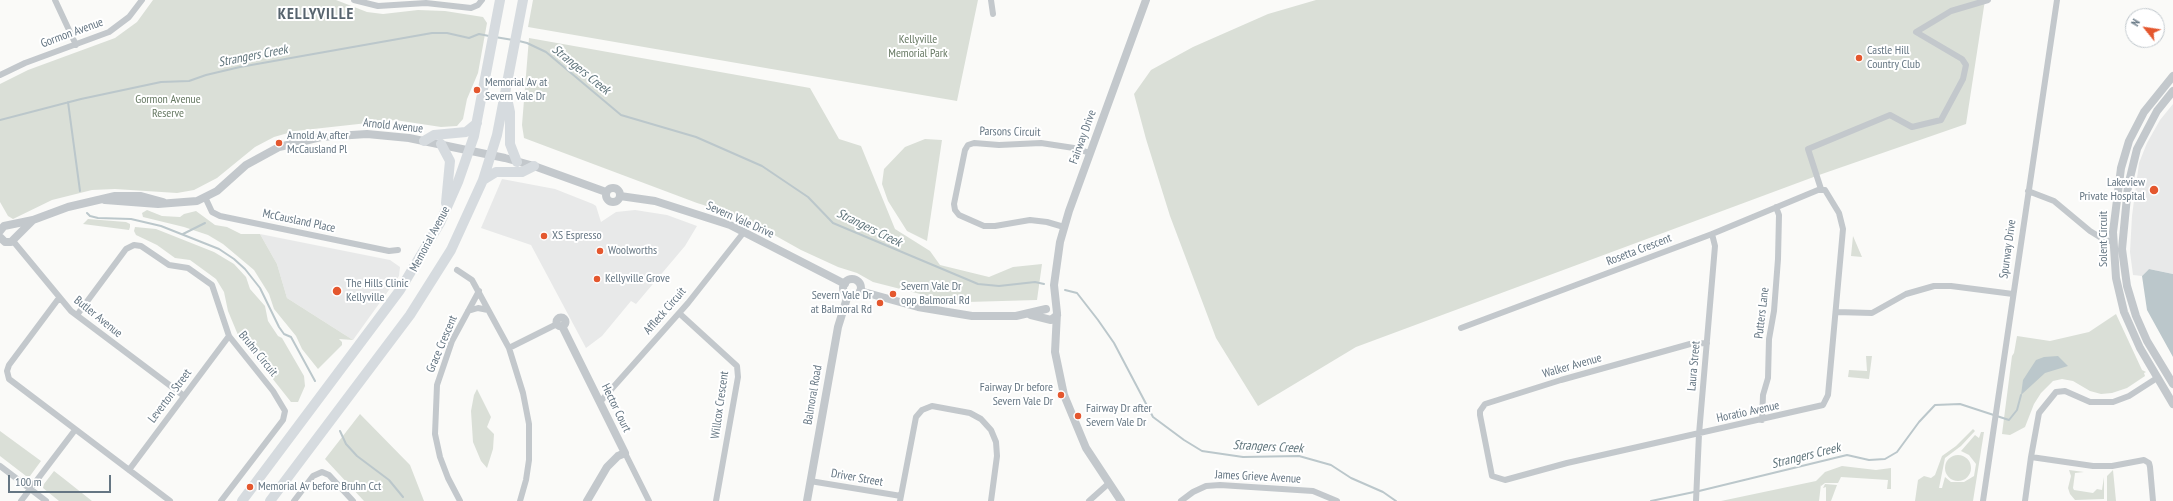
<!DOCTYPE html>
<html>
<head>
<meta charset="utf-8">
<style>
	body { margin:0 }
	#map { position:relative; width:2173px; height:501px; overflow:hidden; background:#fafaf8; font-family:"PT Sans Narrow",sans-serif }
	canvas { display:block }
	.north { position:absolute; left:2125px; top:8px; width:40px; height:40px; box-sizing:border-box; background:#fff; border:1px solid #c1c8cd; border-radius:50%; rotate:300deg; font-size:11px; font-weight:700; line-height:16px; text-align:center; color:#657683 }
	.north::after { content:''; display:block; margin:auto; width:14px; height:18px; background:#e4572e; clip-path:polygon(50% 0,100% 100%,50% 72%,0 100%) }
	.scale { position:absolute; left:8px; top:475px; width:103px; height:18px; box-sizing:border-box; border:2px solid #657683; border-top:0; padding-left:5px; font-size:12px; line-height:14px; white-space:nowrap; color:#657683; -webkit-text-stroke:3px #fff; paint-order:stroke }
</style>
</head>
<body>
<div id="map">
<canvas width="2173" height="501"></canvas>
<div class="north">N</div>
<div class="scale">100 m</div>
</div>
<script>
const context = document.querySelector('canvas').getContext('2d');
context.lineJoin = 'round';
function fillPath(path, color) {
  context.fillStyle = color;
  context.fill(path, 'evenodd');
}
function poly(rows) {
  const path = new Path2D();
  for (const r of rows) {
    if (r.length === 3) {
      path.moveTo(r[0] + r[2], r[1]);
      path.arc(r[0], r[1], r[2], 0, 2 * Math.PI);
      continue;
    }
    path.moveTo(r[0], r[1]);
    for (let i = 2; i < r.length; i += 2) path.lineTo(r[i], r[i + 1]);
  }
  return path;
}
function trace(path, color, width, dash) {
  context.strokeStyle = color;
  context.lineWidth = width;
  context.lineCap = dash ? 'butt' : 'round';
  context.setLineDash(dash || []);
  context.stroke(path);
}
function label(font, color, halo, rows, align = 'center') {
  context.font = font + ' "PT Sans Narrow",sans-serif';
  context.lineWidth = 4;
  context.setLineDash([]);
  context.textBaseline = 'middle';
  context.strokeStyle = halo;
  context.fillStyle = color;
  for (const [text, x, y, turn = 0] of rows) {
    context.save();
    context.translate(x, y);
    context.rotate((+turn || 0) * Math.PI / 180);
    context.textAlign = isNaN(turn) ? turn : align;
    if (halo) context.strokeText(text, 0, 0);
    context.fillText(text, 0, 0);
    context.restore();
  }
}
const built = poly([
	[2173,104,2173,274,2149,269,2142,276,2133,275,2130,252,2132,216,2139,163,2147,143,2160,120],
	[502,179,555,189,593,204,596,206,601,222,616,212,635,210,667,215,697,226,685,246,636,304,631,301,602,336,586,348,531,245,481,228],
	[260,234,390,260,400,267,399,276,353,340,287,298,277,264]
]);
const green = poly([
	[153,0,336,0,367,12,383,14,418,10,445,11,483,17,487,23,478,73,467,99,463,119,457,126,441,127,395,120,295,131,274,137,255,147,217,178,194,190,177,193,115,189,92,190,52,200,13,219,8,216,0,202,0,84,28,70,115,38,137,22],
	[533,0,978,0,957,101,528,27],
	[1316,0,1985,0,1966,124,1819,175,1356,347,1258,406,1216,338,1170,216,1146,139,1134,94,1151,70,1193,47,1268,14],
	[529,38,810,88,839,139,861,146,895,229,930,251,940,265,989,277,1013,267,1042,264,1037,300,967,302,928,296,873,282,857,273,838,267,801,250,742,217,697,203,524,138,522,125],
	[925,139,942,140,927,241,907,231,888,201,882,184,884,169,905,147],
	[147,210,162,216,180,217,184,214,196,211,215,225,227,227,241,234,260,234,277,264,287,298,353,340,339,339,342,342,342,345,318,369,302,349,296,336,274,309,269,294,254,270,223,244,208,235,184,227,143,217,142,213],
	[88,219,126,222,130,224,130,227,129,230,83,224],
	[135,227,156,229,214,252,234,264,246,277,250,289,265,306,268,321,278,336,282,338,304,376,305,386,298,402,291,402,238,335,228,311,224,292,216,279,190,260,175,258,157,245,136,235,134,231],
	[1853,236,1862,257,1851,256],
	[2116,314,2142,370,2146,372,2144,373,2145,376,2127,388,2112,393,2101,394,2090,391,2073,381,2062,379,2053,381,2041,393,2034,404,2025,427,2010,435,2002,434,2012,356,2014,353,2017,336,2050,341,2089,332],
	[1866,356,1872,356,1869,379,1848,377,1849,370,1867,371],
	[477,389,491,417,487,427,494,434,493,449,487,468,481,461,473,442,471,411,474,395],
	[360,414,410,465,424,501,364,501,325,459],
	[1973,429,1975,431,1961,446,1945,458,1939,488,1942,488,1945,477,1951,482,1964,482,1974,476,1976,464,1969,455,1961,451,1975,435,1979,438,1981,432,1984,432,1973,501,1915,501,1918,480,1924,476,1931,478,1935,475,1942,456,1956,446],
	[0,431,41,461,30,476,26,476,0,456],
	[1958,468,13],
	[1842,466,1876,470,1891,468,1891,489,1887,489,1888,480,1841,477,1838,483,1825,483,1821,486,1821,484,1819,501,1721,501,1816,481,1825,472],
	[2069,470,2084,472,2075,473,2073,488,2074,490,2093,493,2097,489,2102,490,2104,477,2104,499,2075,500,2070,494,2068,488,2071,476],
	[2113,470,2116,501,2107,501,2107,476],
	[54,471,63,478,92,501,59,501,43,488,44,484],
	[1825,484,1837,485,1831,501,1826,501,1826,487,1823,488]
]);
const water = poly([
	[2149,269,2173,274,2173,357,2147,310,2142,276],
	[2058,356,2068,366,2045,373,2021,395,2023,380,2036,360,2044,357]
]);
const stream = poly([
	[495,37,513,40],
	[519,41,527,43,546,52,621,115,696,137,762,166,808,197,833,223,978,284,999,286,1035,282,1044,284],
	[68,102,80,191],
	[0,120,81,99,161,82,189,81,206,75,240,67,432,33,447,33,469,38,479,34,489,36],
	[87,213,90,216,98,218,131,219,161,226,219,249,234,259,245,269,260,288,279,327,284,334,291,337,315,381],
	[183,234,205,223],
	[1065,290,1077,293,1098,320,1114,343,1153,417,1184,440,1202,451,1243,457,1299,456,1331,465,1351,478,1383,492,1396,501],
	[340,431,346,444,357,456,389,480,403,497],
	[1699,491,1847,455,1869,460,1885,459,1897,452,1919,422,1935,405,1960,404,2009,420,2017,410,2021,395],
	[1651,501,1694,492]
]);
const minor = poly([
	[55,0,76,45],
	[354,0,378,6,426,3,471,8,478,5,482,0],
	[991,0,993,14],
	[0,75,25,63,109,32,129,17,142,0],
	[1821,189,1808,149,1890,115,1912,127,1941,120,1963,79,1966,65,1962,59,1916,32,1951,11,1988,0],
	[2028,191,2054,201,2090,231,2103,239,2113,242],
	[205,197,212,212,220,216,389,251,398,250],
	[1064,227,1047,222,1030,220,995,226,984,226,959,215,955,210,954,204,965,150,968,145,974,143,999,145,1041,143,1074,148,1090,153],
	[13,241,71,311,184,396],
	[457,270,472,280,509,348],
	[59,298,9,365,7,371,9,379,170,501],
	[468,311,478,308,488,310],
	[1836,312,1872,313,1906,294,1934,286,1951,286,2013,294],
	[679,313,737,366,738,377,716,501],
	[77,315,126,249,134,245,141,246,169,265,188,268,212,285,229,336,273,391,285,411,283,420,221,501],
	[1461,328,1712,234,1818,190,1825,190,1839,213,1843,229,1828,395,1823,405,1567,463,1505,480,1492,476,1480,415,1480,411,1485,404,1561,380,1690,344,1707,343],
	[600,402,688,303,744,232],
	[1762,420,1763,395,1768,378,1769,339,1774,311,1778,259,1779,215,1776,207],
	[625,453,649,501],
	[2031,457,2039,413,2056,392,2065,391,2090,402,2113,402,2129,396,2157,378],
	[0,466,46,501],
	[129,470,229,336],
	[810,481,901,496],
	[21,501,75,430],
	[294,501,313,476,322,472,329,475,353,501],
	[460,501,448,478,440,457,435,434,437,385,452,341,479,291],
	[520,501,526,480,529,460,529,424,523,393,509,348,557,324],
	[900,501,916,417,922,410,932,406,970,413,981,419,991,430,996,442,997,456,991,501],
	[1089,501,1108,484],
	[1181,501,1193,492,1206,486,1220,485,1313,491,1337,501],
	[1696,501,1699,434,1715,246,1712,234],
	[1983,501,2057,0],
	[2025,501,2031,457,2093,466,2112,466,2144,460,2149,463,2150,467,2153,501]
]);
const tertiary = poly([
	[2173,76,2144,112,2129,141,2121,168,2113,232,2116,278,2124,312,2140,348,2173,404],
	[2173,91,2157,111,2137,149,2128,186,2122,249,2127,286,2136,316,2147,341,2173,384],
	[613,195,7],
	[620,196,655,201,730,225,845,284],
	[105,200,158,204,197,201,217,191,246,165,279,147,321,137,367,134,409,138,505,158,534,166,606,192],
	[0,231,4,226,33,220,68,207,115,196,141,196,163,202],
	[0,237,5,242,11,242,33,220],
	[852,288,9],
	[860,291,918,307,972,316,1016,316,1046,309],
	[1031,315,1051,320,1057,315],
	[561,322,4.5],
	[562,326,625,453,618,456,607,467,587,501],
	[807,501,838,327,848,295],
	[1121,501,1086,448,1064,395,1055,352,1057,313,1054,285,1060,242,1069,211,1146,0]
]);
const primary = poly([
	[507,98,510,112,510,144,517,162],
	[424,141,434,135,466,132,477,123],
	[441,144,450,161,446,203],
	[483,180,496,172,522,172,534,166],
	[242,501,400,290,440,223,458,182,474,136,500,0],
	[270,501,410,315,451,250,483,180,497,135,523,0]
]);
const markers = [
	[1859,58,4,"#e4572e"],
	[477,90,4,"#e4572e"],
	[279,143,4,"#e4572e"],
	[2154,190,5,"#e4572e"],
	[544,236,4,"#e4572e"],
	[600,251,4,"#e4572e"],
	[597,279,4,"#e4572e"],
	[337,291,5,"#e4572e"],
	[893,294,4,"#e4572e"],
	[880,303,4,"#e4572e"],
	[1061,395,4,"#e4572e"],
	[1078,416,4,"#e4572e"],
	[250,487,4,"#e4572e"]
];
const streetNames = [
	["Gormon Avenue",72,33,-20],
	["Arnold Avenue",393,126,6],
	["Parsons Circuit",1010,132,1],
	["Fairway Drive",1083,137,-70],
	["Severn Vale Drive",740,220,24],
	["McCausland Place",299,221,12],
	["Memorial Avenue",430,239,-62],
	["Solent Circuit",2104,239,-90],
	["Spurway Drive",2008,249,-82],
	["Rosetta Crescent",1639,250,-21],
	["Affleck Circuit",665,311,-49],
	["Putters Lane",1762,313,-83],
	["Butler Avenue",98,317,39],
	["Grace Crescent",442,344,-67],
	["Bruhn Circuit",258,354,51],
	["Walker Avenue",1572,366,-16],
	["Laura Street",1694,366,-85],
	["Balmoral Road",813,395,-80],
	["Leverton Street",170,396,-53],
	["Willcox Crescent",720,405,-82],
	["Hector Court",616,408,64],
	["Horatio Avenue",1748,412,-12],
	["James Grieve Avenue",1258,477,3],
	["Driver Street",857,478,10]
];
const parkNames = [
	["Kellyville",918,40],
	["Memorial Park",918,54],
	["Gormon Avenue",168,100],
	["Reserve",168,114]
];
const poiNames = [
	["Castle Hill",1867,51],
	["Country Club",1867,65],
	["Memorial Av at",485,83],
	["Severn Vale Dr",485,97],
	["Arnold Av after",287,136],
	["McCausland Pl",287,150],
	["Lakeview",2145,183,"right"],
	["Private Hospital",2145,197,"right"],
	["XS Espresso",552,236],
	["Woolworths",608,251],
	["Kellyville Grove",605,279],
	["The Hills Clinic",346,284],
	["Kellyville",346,298],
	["Severn Vale Dr",901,287],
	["opp Balmoral Rd",901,301],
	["Severn Vale Dr",872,296,"right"],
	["at Balmoral Rd",872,310,"right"],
	["Fairway Dr before",1053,388,"right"],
	["Severn Vale Dr",1053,402,"right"],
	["Fairway Dr after",1086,409],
	["Severn Vale Dr",1086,423],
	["Memorial Av before Bruhn Cct",258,487]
];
const waterNames = [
	["Strangers Creek",253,56,-11],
	["Strangers Creek",581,70,39],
	["Strangers Creek",869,228,26],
	["Strangers Creek",1268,447,3],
	["Strangers Creek",1806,456,-14]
];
const districtNames = [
	["KELLYVILLE",316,14]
];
fillPath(built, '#e8e9e9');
fillPath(green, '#dadfd7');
fillPath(water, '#bbc7cb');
trace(stream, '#bbc7cb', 2);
trace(minor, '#c3c8cc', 6);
trace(tertiary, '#c3c8cc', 8);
trace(primary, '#d6dbdf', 10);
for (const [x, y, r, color] of markers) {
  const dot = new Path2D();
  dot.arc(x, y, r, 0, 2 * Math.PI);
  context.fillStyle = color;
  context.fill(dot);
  trace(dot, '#fff', 1.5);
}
label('12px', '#657683', '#fff', streetNames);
label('12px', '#687a64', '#fff', parkNames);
label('12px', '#657683', '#fff', poiNames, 'left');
label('italic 13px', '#60757c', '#fff', waterNames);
context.letterSpacing = '1px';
label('bold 16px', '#57646e', '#fff', districtNames);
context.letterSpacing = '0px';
</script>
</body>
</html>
